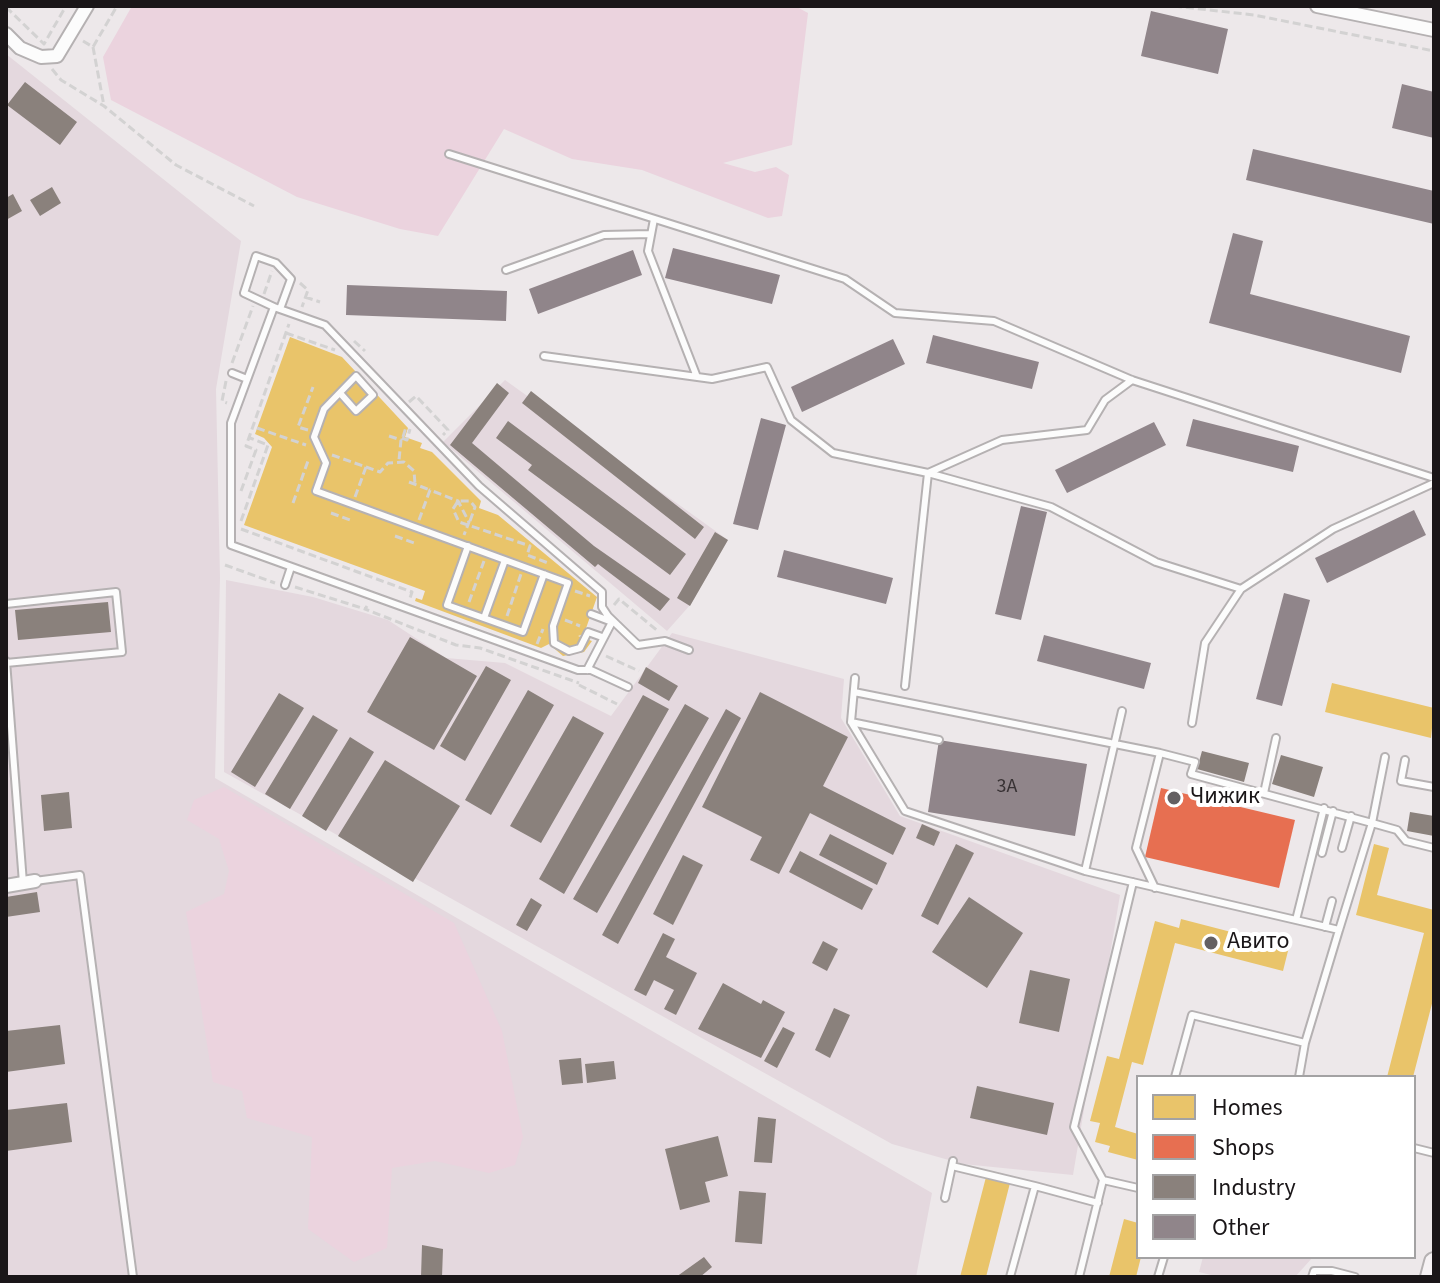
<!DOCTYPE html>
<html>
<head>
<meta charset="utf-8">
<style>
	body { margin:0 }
	#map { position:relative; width:1440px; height:1283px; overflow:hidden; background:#ede8ea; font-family:"Source Sans 3",sans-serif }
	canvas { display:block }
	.frame { position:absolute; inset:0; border:8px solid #1a1618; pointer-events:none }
	.legend { position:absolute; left:1136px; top:1075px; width:280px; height:184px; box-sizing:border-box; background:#fff; border:2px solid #a3a2a3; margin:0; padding:10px 14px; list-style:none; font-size:24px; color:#1a1618 }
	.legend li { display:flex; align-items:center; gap:16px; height:40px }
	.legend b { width:40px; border:2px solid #a3a2a3 }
</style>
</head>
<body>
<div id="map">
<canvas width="1440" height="1283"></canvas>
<div class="frame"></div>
<ul class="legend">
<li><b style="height:22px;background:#e9c46a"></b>Homes</li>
<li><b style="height:22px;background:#e76f51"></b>Shops</li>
<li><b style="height:22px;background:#8a817c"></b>Industry</li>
<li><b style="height:22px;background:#90858a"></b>Other</li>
</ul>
</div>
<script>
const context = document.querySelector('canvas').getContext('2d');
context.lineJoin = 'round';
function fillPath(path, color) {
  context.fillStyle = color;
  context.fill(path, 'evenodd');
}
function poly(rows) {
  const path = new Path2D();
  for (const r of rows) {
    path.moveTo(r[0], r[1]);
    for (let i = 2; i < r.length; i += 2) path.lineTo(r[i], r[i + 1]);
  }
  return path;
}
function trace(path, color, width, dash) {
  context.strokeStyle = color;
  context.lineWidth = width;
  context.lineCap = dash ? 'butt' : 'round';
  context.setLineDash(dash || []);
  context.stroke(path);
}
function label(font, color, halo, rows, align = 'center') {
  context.font = font + ' "Source Sans 3",sans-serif';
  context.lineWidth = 8;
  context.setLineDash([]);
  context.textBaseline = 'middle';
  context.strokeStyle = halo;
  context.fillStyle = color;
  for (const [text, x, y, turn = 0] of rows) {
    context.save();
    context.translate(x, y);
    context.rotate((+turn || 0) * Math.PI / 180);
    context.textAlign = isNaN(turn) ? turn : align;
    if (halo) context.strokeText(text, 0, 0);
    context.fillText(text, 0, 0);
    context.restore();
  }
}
const built = poly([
	[6,54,241,241,216,389,220,578,215,778,932,1193,916,1277,6,1277],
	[505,380,728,540,691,604,667,631,443,442],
	[226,580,313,597,388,620,446,658,505,663,611,716,672,633,844,679,841,718,900,816,1120,895,1073,1175,963,1164,892,1144,224,772],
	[1203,1257,1313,1257,1295,1277,1219,1277,1199,1272]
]);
const green = poly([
	[132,6,795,6,808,13,792,145,723,163,755,172,776,167,789,175,782,216,768,218,642,170,572,159,504,129,438,236,400,229,297,197,111,100,103,57],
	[224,787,454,923,502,1031,523,1137,515,1165,489,1173,435,1161,392,1168,387,1248,354,1262,308,1229,312,1137,247,1118,242,1091,213,1082,186,912,224,894,229,871,219,839,187,820,194,800]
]);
const homes = poly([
	[290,337,342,357,408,428,405,437,422,443,420,448,432,452,481,501,479,508,498,515,597,597,584,634,578,636,592,641,584,652,563,656,549,644,541,648,415,601,416,598,422,600,425,591,244,525,272,447,264,438,255,434],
	[1332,683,1434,708,1431,738,1325,712],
	[1374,844,1389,848,1377,895,1434,910,1434,996,1413,1077,1387,1077,1424,933,1356,915],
	[1181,919,1289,947,1283,971,1175,943,1143,1065,1132,1062,1115,1127,1138,1134,1138,1160,1108,1152,1110,1146,1095,1142,1100,1123,1090,1121,1107,1056,1119,1059,1155,921,1179,928],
	[986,1177,1010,1183,986,1277,960,1277],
	[1124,1219,1138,1223,1141,1257,1136,1277,1109,1277]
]);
const shops = poly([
	[1161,788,1295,820,1279,888,1145,857]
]);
const industry = poly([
	[25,82,77,122,60,145,7,105],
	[52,187,61,203,40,216,30,200],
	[13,194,22,211,6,220,6,198],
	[497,383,509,393,472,443,594,546,670,599,660,611,598,564,595,567,450,445],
	[531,391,704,527,695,539,522,403],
	[508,421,686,554,670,575,528,470,532,465,496,438],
	[715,532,728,540,690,606,677,598],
	[108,602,111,632,18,640,15,610],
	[410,637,477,676,434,750,367,712],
	[486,666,511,680,465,761,440,746],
	[646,667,678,686,669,701,638,683],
	[528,690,554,705,491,815,465,800],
	[760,692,848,737,823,786,906,828,893,855,810,813,779,874,750,860,762,837,702,807],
	[279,693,304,708,255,787,231,772],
	[643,695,669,709,564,894,539,879],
	[685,704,709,718,597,913,573,899],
	[726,709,741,718,618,944,602,935],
	[313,715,338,730,290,809,265,794],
	[573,716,604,733,541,843,510,826],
	[350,737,374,752,326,831,302,816],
	[1202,751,1249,763,1244,782,1197,769],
	[1281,755,1323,767,1314,797,1272,784],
	[385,760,460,806,413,882,338,836],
	[69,792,72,828,44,831,41,795],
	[1410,812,1434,816,1434,836,1407,831],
	[922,824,940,832,934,846,916,838],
	[830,834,887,863,877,885,819,855],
	[956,844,974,853,938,925,921,916],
	[800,851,873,889,862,910,789,872],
	[683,855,703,865,673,925,653,914],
	[37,892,40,912,6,917,6,897],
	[969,897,1023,933,987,988,932,952],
	[531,898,542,905,527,931,516,925],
	[663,933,675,939,666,957,697,973,676,1015,664,1009,674,990,654,980,646,996,634,990],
	[823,941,838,949,827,971,812,963],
	[1030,970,1070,979,1059,1032,1019,1023],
	[723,983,761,1004,763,1000,785,1012,761,1058,698,1029],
	[834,1008,850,1015,830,1058,815,1050],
	[60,1025,65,1064,6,1072,6,1031],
	[783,1027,795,1033,777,1068,764,1061],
	[581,1058,583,1083,562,1085,559,1060],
	[614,1061,616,1079,587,1083,585,1064],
	[977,1086,1054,1103,1047,1135,970,1118],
	[67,1103,72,1142,6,1151,6,1110],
	[758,1117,776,1119,772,1163,754,1162],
	[718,1136,728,1176,705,1182,710,1202,680,1210,665,1149],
	[739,1191,766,1193,762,1244,735,1242],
	[422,1245,443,1249,442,1277,421,1277],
	[704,1257,712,1267,700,1277,676,1277]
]);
const building = poly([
	[1151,11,1228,29,1218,74,1141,56],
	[1402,84,1434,92,1434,138,1392,128],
	[1253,149,1434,191,1434,224,1246,180],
	[1233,233,1263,241,1250,294,1410,336,1401,373,1209,323],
	[673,248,780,275,772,304,665,278],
	[633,250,642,275,538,314,529,289],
	[347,285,507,291,506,321,346,315],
	[933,335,1039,362,1032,389,926,363],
	[893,339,905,364,802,412,791,387],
	[761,418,786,425,758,530,733,524],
	[1193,419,1299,446,1293,472,1186,446],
	[1154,422,1166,445,1067,493,1055,470],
	[1021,506,1047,512,1021,620,995,614],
	[1414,510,1426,535,1327,583,1315,558],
	[784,550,893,578,886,604,777,577],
	[1284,593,1310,600,1282,706,1256,699],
	[1044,635,1151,663,1144,689,1037,661],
	[939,740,1087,764,1075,836,928,812]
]);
const path = poly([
	[1174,6,1254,15,1434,51],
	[6,7,44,44,66,6],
	[83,41,93,47,117,6],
	[93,47,104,106],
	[52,69,61,80,104,106,176,165,254,206],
	[300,283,308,290,302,307],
	[264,294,272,271],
	[305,297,320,302],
	[286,333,335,350],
	[354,341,365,351],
	[232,363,253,306],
	[226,381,222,401,227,403],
	[409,402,416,396,448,430,443,435],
	[257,428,306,445],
	[308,430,298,427,313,387],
	[389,436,401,440,399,460],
	[403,437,406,427],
	[402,438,407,440,410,429],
	[332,455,380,472,388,463,404,462,414,471,415,484],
	[409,482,430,490],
	[241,491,256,450,246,446,289,324],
	[355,497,366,467],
	[293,503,308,461],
	[331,513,353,521],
	[419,520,430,490,458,501,469,522,464,535],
	[241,521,268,445,250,438],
	[470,521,475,507,470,501,458,501,453,509,459,522,530,546,527,555,548,563],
	[241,529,412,592,410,598],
	[395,536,417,544],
	[225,565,275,583],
	[295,587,365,609],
	[575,591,590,596],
	[469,602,484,561],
	[614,605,619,599,659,632],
	[367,606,365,609,456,645,480,648,579,683],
	[507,616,521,574],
	[565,620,580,626],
	[537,644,543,629],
	[606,656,639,671],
	[579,685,617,704]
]);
const lane = poly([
	[449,154,845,279,895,313,994,321,1132,380,1434,478],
	[654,219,648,251,697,377],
	[506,270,604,235,651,234],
	[274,307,244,293,256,256,276,263,291,279,280,309],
	[544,356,712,379,767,367,791,420,833,453,928,473,1002,440,1087,430,1105,400,1132,380],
	[232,373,247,379],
	[340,393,356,411,373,395,356,376,324,409,314,437,326,463,316,491,568,583,553,626,554,643,569,651,580,648,588,632,602,637],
	[468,546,447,605,523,632,544,574],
	[285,585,291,567],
	[1241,589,1333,529,1434,483],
	[6,604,116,592,122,652,6,663],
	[484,618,505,560],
	[6,661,23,883],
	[587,670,612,622,591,614],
	[855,678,851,722,905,811,1085,871],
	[905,686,928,473,1051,507,1156,562,1241,589,1205,643,1192,723],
	[628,687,591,670,578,670,231,545,231,423,274,307,325,325,479,486,602,592,602,607,608,616,638,645,665,641,689,650],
	[854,692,1160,753,1195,762,1191,774,1372,823,1339,930],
	[1122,711,1085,871,1339,930,1305,1043,1192,1015,1175,1077],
	[851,722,939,740],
	[1385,757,1372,823,1397,830,1406,841,1434,848],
	[1405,760,1401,781,1434,787],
	[1264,793,1276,738],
	[1342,848,1351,816],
	[1322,853,1333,811],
	[35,881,80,875,133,1277],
	[1155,888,1136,848,1160,753],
	[1296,920,1324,808],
	[1325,927,1332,901],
	[1299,1077,1305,1043],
	[1414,1148,1434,1153],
	[952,1166,1035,1186],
	[1103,1180,1074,1127,1133,882],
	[945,1198,953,1161],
	[1010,1277,1035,1186,1098,1203],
	[1079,1277,1103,1180,1138,1188],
	[1158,1277,1164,1257],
	[1312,1277,1314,1271,1332,1271,1355,1277]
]);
const street = poly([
	[1317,6,1434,30],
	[6,34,20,48,41,57,57,56,87,6],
	[6,886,35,881]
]);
const secondary = poly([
	[1430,1277,1434,1262]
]);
const markers = [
	[1174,798,8,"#646062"],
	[1211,943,8,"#646062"]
];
const numberNames = [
	["3А",1007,788]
];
const poiNames = [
	["Чижик",1190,798],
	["Авито",1227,943]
];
fillPath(built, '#e4d8de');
fillPath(green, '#ebd3de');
fillPath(homes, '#e9c46a');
fillPath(shops, '#e76f51');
fillPath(industry, '#8a817c');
fillPath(building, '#90858a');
trace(lane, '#b5b1b2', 10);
trace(street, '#b5b1b2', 16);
trace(secondary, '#b5b1b2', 22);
trace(path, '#d3d2d2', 3, [8, 4]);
trace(lane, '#fcfcfc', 6);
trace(street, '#fcfcfc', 12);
trace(secondary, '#f6f2f4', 18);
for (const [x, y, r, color] of markers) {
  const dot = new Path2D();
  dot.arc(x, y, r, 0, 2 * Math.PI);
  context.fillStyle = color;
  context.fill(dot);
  trace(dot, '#fff', 3);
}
label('20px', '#383234', null, numberNames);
label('24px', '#1a1618', '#fff', poiNames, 'left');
</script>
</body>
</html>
